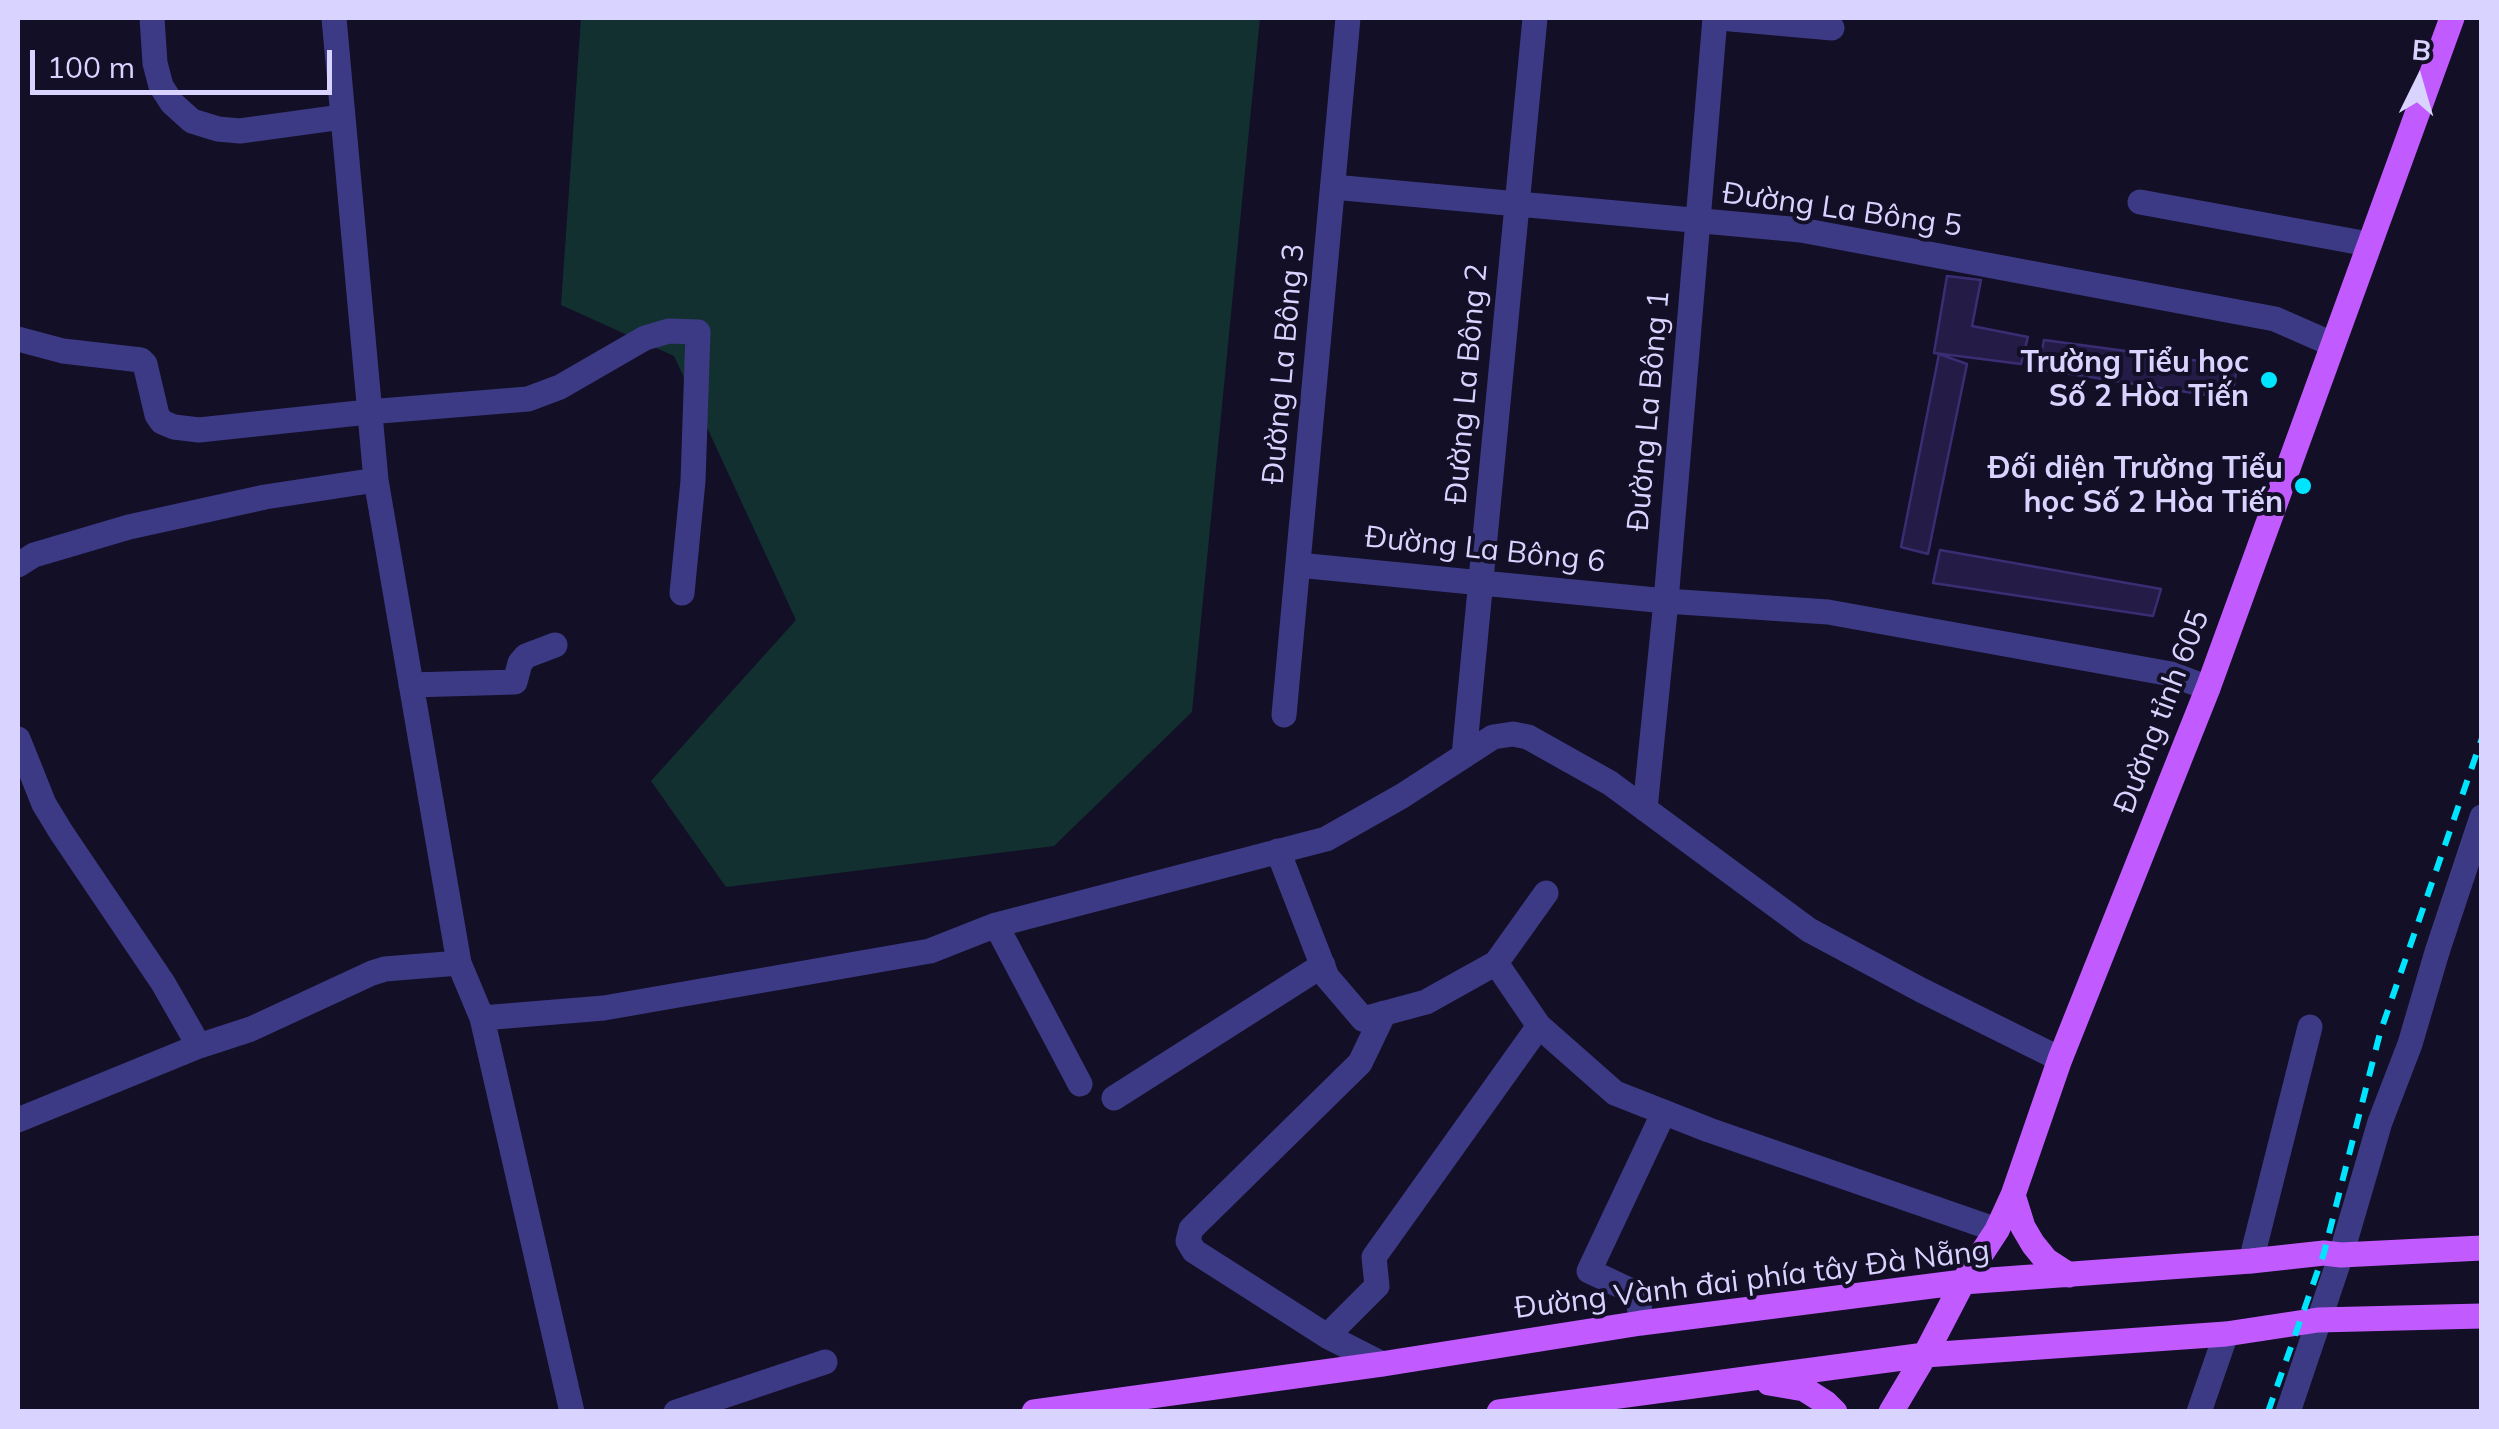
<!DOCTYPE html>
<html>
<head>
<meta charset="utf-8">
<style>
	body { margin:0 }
	#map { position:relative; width:2499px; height:1429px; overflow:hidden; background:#130f26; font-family:Mulish,sans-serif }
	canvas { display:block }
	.frame { position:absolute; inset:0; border:20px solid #d9d4ff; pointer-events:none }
	.north { position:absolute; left:2369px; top:30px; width:100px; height:100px; -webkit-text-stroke:8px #130f26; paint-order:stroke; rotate:5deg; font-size:28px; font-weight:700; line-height:40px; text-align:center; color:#d9d4ff }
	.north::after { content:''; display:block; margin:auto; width:35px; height:45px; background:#d9d4ff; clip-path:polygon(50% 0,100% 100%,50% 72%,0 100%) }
	.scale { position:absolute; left:30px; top:50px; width:302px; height:45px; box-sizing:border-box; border:5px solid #d9d4ff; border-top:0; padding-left:12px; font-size:30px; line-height:35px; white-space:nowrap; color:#d9d4ff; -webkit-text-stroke:8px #130f26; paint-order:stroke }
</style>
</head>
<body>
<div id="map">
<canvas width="2499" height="1429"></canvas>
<div class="frame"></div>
<div class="north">B</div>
<div class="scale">100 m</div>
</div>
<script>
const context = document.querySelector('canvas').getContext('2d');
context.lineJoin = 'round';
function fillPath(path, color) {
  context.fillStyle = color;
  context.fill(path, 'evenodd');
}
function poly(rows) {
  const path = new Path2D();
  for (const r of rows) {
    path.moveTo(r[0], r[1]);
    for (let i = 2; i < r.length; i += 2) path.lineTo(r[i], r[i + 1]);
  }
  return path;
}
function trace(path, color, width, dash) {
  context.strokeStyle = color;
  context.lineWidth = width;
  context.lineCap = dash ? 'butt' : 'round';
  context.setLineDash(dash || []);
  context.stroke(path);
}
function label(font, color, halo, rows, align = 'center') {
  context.font = font + ' Mulish,sans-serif';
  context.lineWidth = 8;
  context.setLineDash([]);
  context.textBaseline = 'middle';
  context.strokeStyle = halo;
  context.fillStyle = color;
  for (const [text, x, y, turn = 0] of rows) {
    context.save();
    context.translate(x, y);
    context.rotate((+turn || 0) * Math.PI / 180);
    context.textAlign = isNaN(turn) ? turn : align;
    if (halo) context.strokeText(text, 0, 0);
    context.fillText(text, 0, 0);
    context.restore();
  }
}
const green = poly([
	[581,18,1260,18,1192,712,1054,846,726,887,651,781,796,620,674,356,561,305]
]);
const building = poly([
	[1947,276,1981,280,1972,326,2028,337,2021,364,1934,353,1947,276],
	[2044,340,2237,366,2232,399,2038,369,2044,340],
	[1939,354,1967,364,1928,554,1901,547,1939,354],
	[1940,550,2161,589,2153,616,1933,583,1940,550]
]);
const minor = poly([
	[152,18,155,63,161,86,172,103,192,121,218,129,240,131,342,117],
	[334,18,376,480,459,963,482,1018,572,1412],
	[1720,18,1832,28],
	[1333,187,1801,230,2275,319,2332,344],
	[2140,202,2368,244],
	[18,339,63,351,141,360,145,364,157,415,162,422,174,427,199,430,368,412,528,399,560,387,645,338,669,331,698,332,693,481,682,593],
	[18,565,34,555,129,527,265,497,376,480],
	[1298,565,1666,601,1828,612,2171,674,2208,688],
	[411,685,515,682,520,663,526,656,555,645],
	[1284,715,1348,18],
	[18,739,44,804,61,832,163,983,199,1046,251,1029,372,973,385,969,459,963],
	[1464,756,1535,18],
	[1645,809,1666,601,1715,18],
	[1278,851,1327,977,1363,1019,1426,1002,1496,963,1546,893],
	[996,925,1080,1084],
	[1496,963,1539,1026,1615,1093,1709,1130,1997,1230],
	[482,1018,604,1008,930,951,996,925,1326,839,1402,796,1493,737,1513,734,1528,737,1610,783,1809,930,1921,990,2060,1059],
	[1114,1098,1323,965],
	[18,1120,199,1046],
	[2251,1261,2310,1027],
	[1641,1323,1638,1294,1589,1271,1664,1112],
	[1327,1336,1377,1286,1374,1257,1539,1026],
	[1382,1364,1327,1336,1194,1251,1188,1241,1191,1229,1360,1063,1384,1013],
	[676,1412,825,1362],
	[2199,1412,2226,1334],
	[2288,1412,2341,1255,2380,1122,2410,1044,2437,952,2482,817]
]);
const major = poly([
	[2013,1195,2023,1227,2033,1244,2046,1260,2069,1275],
	[1769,1383,1804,1389,1826,1403,1835,1412],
	[1034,1412,1382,1364,1641,1323,1963,1282,2251,1261,2324,1253,2341,1255,2482,1248],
	[1499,1412,1925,1355,2226,1334,2318,1320,2482,1316],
	[1891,1412,1925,1355,1963,1282,1997,1230,2013,1195,2060,1059,2208,688,2452,18]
]);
const rail = poly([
	[2268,1412,2324,1253,2380,1033,2482,738]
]);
const markers = [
	[2269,380,10,"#00e5ff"],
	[2303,486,10,"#00e5ff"]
];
const streetNames = [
	["Đường La Bông 5",1842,210,8],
	["Đường La Bông 3",1284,364,-85],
	["Đường La Bông 2",1467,384,-85],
	["Đường La Bông 1",1649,411,-85],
	["Đường La Bông 6",1485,550,6],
	["Đường tỉnh 605",2162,712,-69],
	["Đường Vành đai phía tây Đà Nẵng",1752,1280,-7]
];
const poiNames = [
	["Trường Tiểu học",2249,363],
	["Số 2 Hòa Tiến",2249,397],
	["Đối diện Trường Tiểu",2283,469],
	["học Số 2 Hòa Tiến",2283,503]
];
fillPath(green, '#12302f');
fillPath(building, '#241b47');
trace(building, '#3b2d73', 2.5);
trace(minor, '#3d3a85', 25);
trace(major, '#c25bff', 25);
trace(rail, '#00e5ff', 6, [15, 12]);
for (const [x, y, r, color] of markers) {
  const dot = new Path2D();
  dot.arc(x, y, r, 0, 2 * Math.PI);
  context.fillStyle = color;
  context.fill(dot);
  trace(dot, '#130f26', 4);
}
label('30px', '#d9d4ff', '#130f26', streetNames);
label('bold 30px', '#d9d4ff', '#130f26', poiNames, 'right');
</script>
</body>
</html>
